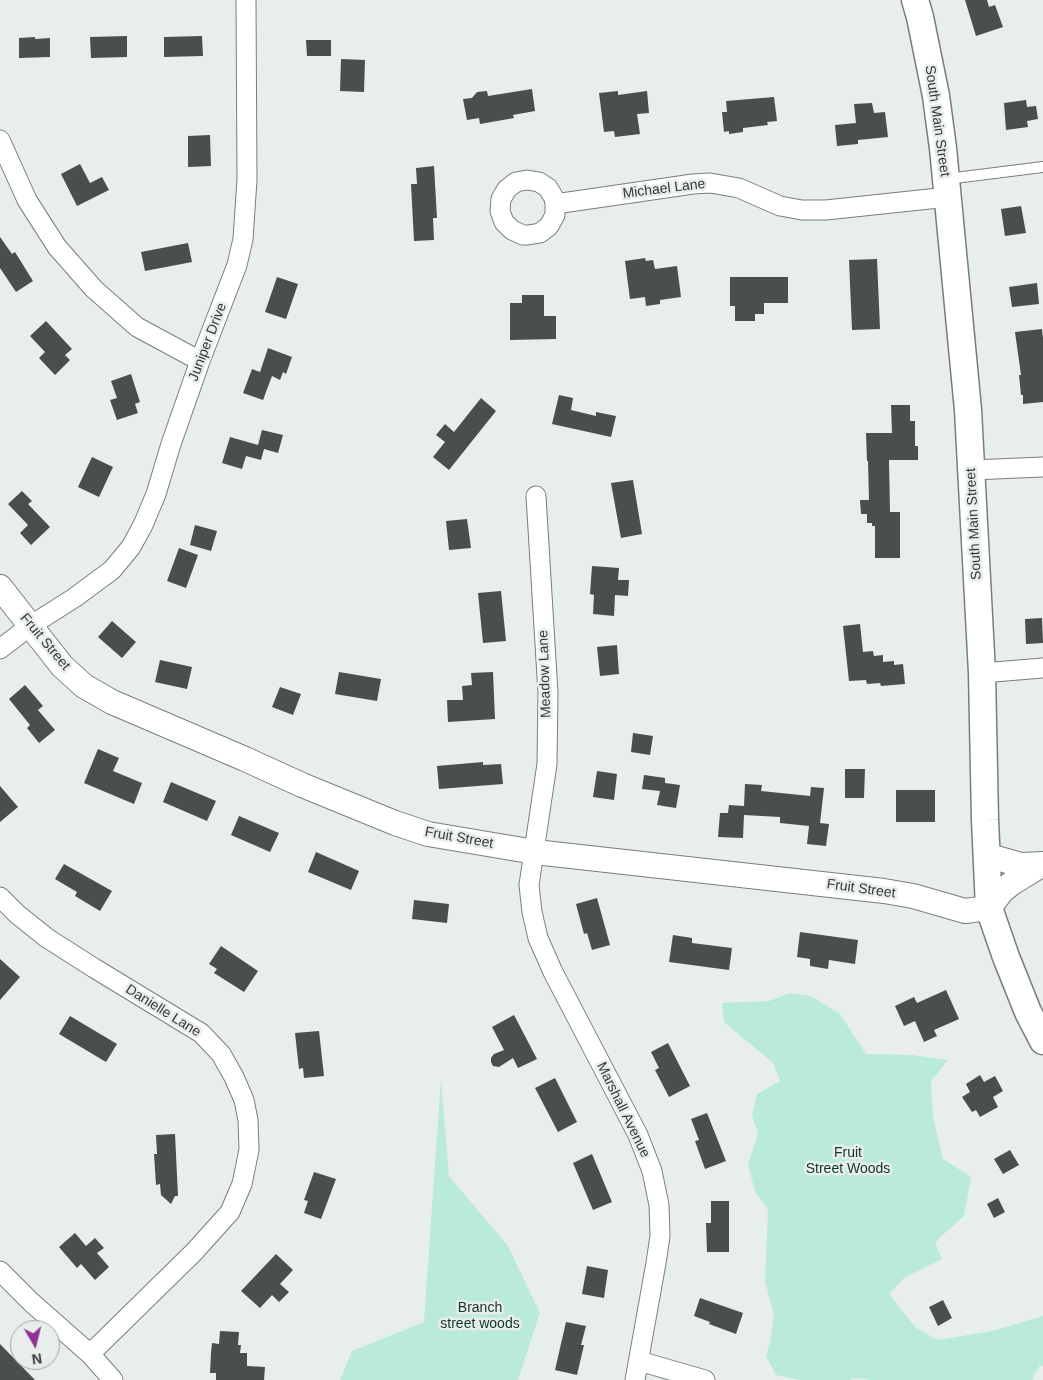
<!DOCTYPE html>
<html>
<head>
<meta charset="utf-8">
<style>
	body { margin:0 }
	#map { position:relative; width:1043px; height:1380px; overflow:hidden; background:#e8eeec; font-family:Helvetica,sans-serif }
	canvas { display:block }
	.north { position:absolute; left:10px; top:1320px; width:50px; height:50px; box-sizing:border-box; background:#e8eeec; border:1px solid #a1a5a4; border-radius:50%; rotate:172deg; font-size:14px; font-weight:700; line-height:20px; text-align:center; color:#363837 }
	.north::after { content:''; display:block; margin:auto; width:18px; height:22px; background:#943198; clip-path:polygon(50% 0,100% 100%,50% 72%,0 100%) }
</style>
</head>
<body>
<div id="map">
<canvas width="1043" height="1380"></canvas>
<div class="north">N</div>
</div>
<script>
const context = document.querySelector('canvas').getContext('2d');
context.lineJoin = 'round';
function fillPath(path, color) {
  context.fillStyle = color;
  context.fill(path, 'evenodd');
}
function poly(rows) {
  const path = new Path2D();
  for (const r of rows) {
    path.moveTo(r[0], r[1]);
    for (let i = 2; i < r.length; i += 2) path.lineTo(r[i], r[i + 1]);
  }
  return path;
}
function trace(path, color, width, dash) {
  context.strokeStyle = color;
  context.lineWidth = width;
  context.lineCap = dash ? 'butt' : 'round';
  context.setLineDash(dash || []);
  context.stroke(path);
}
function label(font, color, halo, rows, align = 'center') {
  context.font = font + ' Helvetica,sans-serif';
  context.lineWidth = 5;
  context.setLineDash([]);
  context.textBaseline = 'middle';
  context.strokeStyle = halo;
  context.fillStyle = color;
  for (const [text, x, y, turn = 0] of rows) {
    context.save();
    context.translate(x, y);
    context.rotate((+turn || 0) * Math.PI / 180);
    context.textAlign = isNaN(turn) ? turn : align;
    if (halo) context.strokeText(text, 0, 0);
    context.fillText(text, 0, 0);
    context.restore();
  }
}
const green = poly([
	[789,993,811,996,840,1014,866,1054,913,1055,948,1060,931,1081,933,1117,943,1159,971,1177,964,1216,935,1242,942,1259,904,1278,889,1294,916,1328,938,1340,992,1331,1043,1316,1043,1366,1040,1365,1032,1380,871,1380,857,1378,849,1380,801,1380,776,1375,766,1356,770,1342,774,1315,765,1281,768,1210,755,1191,748,1165,758,1133,752,1115,757,1094,780,1081,773,1063,724,1022,722,1003,769,1001],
	[441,1078,449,1176,508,1246,540,1313,518,1380,340,1380,352,1351,424,1322]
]);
const building = poly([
	[965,0,987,0,989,7,995,5,1003,27,976,36],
	[127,36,127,57,91,58,90,37],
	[202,36,203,56,164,57,164,37],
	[35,37,35,39,50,38,50,57,19,58,19,38],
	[306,40,331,40,331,56,307,56],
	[341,59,365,60,364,92,340,91],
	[532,89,535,111,513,115,514,118,480,124,479,118,467,120,463,99,472,98,477,92,487,91,488,96],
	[618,91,618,95,647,91,649,113,637,114,640,134,615,137,614,131,604,132,599,93],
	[774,97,777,121,767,122,768,125,743,128,743,132,729,134,729,131,724,132,722,112,727,112,726,101],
	[1026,100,1027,107,1036,106,1038,119,1027,121,1028,127,1006,130,1004,103],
	[872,103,874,113,885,112,888,137,858,140,858,144,837,146,835,125,856,123,854,104],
	[210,135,211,166,188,167,188,136],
	[80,164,90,183,102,177,109,190,77,206,61,174],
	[434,166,437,218,433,218,434,240,414,241,411,184,417,184,416,168],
	[1021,206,1026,233,1005,236,1001,209],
	[0,237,12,254,15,252,33,281,16,292,0,268],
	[188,243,192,262,145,271,141,252],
	[645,258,646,261,653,260,655,269,677,266,681,297,660,300,660,304,646,306,645,297,630,299,625,261],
	[877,259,880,329,852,330,849,260],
	[277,277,298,284,286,319,265,312],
	[730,277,788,277,788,303,764,303,764,314,755,314,755,321,735,321,735,306,730,306],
	[1037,283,1039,304,1012,307,1009,287],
	[522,295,544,295,544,316,556,316,556,339,510,340,510,303,522,303],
	[46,321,72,349,65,355,70,360,55,375,39,358,45,352,30,336],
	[1042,329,1043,338,1043,402,1023,404,1023,395,1021,395,1019,375,1021,375,1015,332],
	[268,348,292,357,286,374,283,372,280,380,272,376,263,400,243,393,252,369,265,374,260,372],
	[131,374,140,402,135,404,138,413,117,420,110,400,117,398,111,381],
	[559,395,573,398,571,410,596,416,596,412,616,416,611,437,552,424],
	[481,398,496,411,449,470,433,457,445,442,436,435,445,424,454,432],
	[891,405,910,405,910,421,915,421,915,446,918,446,918,460,889,460,890,512,900,512,900,558,875,558,875,526,872,526,872,523,867,523,867,514,861,514,860,500,869,500,868,461,867,461,866,433,892,433],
	[262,430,283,435,278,453,264,449,261,460,246,456,242,469,222,463,230,437,258,445],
	[92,457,113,467,99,497,78,487],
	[633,480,642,534,621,538,611,483],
	[22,491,32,501,28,504,50,527,31,545,20,533,28,525,8,504],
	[467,519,471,548,449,550,446,521],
	[195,525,217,531,211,551,190,545],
	[179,548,198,555,186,588,167,581],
	[592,566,619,568,618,580,629,580,628,596,615,595,614,616,593,614,594,595,590,594],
	[501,591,506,641,483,643,478,593],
	[1042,618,1043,643,1026,644,1025,619],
	[112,621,136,642,122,658,98,637],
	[860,624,863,652,873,651,874,656,883,655,883,662,894,661,894,665,903,664,905,684,881,686,880,683,867,684,866,680,849,681,843,626],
	[617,645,619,674,600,676,597,647],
	[160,660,192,667,187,689,155,682],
	[339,672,381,679,377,701,335,694],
	[493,672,495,719,448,722,447,700,463,700,462,686,472,685,471,673],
	[25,685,43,706,38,710,55,730,39,743,27,728,30,725,9,699],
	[280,687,301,694,293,715,272,707],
	[633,733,653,736,650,755,631,752],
	[98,749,119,758,113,771,142,783,134,804,84,783],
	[483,762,483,765,501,764,503,784,439,789,437,766],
	[845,769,865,769,864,798,845,798],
	[597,771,617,774,614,800,593,797],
	[644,775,665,778,665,783,680,785,676,808,657,805,660,791,642,789],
	[171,782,216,801,207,821,163,802],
	[745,784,762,785,761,791,810,796,811,787,824,788,820,823,829,824,826,846,807,844,809,826,780,823,780,817,744,815,743,838,718,837,720,813,728,813,729,805,744,806],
	[0,786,18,807,0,822],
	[896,790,935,790,935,822,896,822],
	[239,816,279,833,270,852,231,835],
	[316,852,359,871,351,890,308,872],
	[64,864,112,891,100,911,75,896,77,892,55,879],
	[597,898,610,945,592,950,587,933,584,934,576,904],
	[414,900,449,904,447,923,412,919],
	[800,932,858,940,855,964,829,960,828,969,810,966,810,959,797,957],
	[673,935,692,938,692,943,732,948,729,970,669,962],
	[221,946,258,971,244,992,214,973,217,969,209,964],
	[0,959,20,977,0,1000],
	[946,990,959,1019,934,1030,937,1036,924,1042,915,1021,904,1026,895,1006,914,997,917,1003],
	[514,1015,537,1059,518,1068,513,1058,499,1067,493,1066,491,1062,491,1058,494,1054,504,1050,492,1027],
	[70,1016,117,1044,106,1062,59,1034],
	[319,1031,324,1076,304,1078,303,1068,299,1069,295,1033],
	[668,1043,690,1086,669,1097,655,1070,659,1068,651,1052],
	[980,1075,984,1082,995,1076,1003,1091,993,1097,998,1107,980,1117,976,1110,972,1112,962,1097,970,1092,966,1084],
	[555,1078,577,1122,558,1132,535,1088],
	[707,1113,726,1161,705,1169,695,1141,699,1140,691,1119],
	[175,1134,178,1196,175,1196,171,1204,161,1195,160,1184,156,1185,154,1154,157,1154,156,1135],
	[1010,1150,1019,1165,1003,1174,994,1159],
	[592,1154,612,1202,593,1210,573,1163],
	[314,1172,336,1179,321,1219,304,1213,308,1201,304,1200],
	[998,1198,1005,1212,994,1218,987,1204],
	[711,1201,729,1201,729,1252,707,1252,706,1223,711,1223],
	[75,1233,86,1246,95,1238,104,1248,97,1253,109,1267,95,1280,81,1264,77,1268,59,1247],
	[276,1254,293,1270,280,1284,289,1292,279,1302,272,1295,260,1308,241,1291],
	[587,1266,608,1270,604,1298,582,1294],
	[700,1298,743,1313,736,1334,709,1324,710,1322,694,1316],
	[943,1300,952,1318,938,1326,929,1307],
	[566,1322,586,1326,581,1345,584,1345,577,1375,555,1370],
	[220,1331,239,1332,238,1345,241,1345,240,1353,247,1353,247,1366,265,1367,264,1380,216,1380,216,1373,210,1373,211,1353,212,1343,219,1344],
	[0,1344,35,1380,0,1380]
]);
const service = poly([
	[947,179,1043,167]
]);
const minor = poly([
	[0,140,27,200,57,247,94,289,137,327,200,361],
	[555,204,554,198,548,188,539,182,527,180,516,182,507,189,501,199,500,211,504,222,512,230,523,235,528,235,540,233,549,226,555,215,555,204,693,184,710,183,739,188,780,206,802,210,826,210,948,197],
	[971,470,1043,467],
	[536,496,548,693,547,764,529,885,532,912,538,938,553,972,638,1135,652,1171,659,1205,660,1236,656,1263,635,1380],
	[0,649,30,626,74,598,112,570,131,547,143,525,156,494,171,444,200,361,237,265,243,239,247,180,246,0],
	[982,673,1043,668],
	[0,897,17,914,47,938,94,968,201,1033,221,1054,234,1077,244,1100,248,1120,249,1150,242,1184,230,1212,194,1252,90,1354],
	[0,1271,31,1302,90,1354,113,1380],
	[639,1361,705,1380]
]);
const tertiary = poly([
	[0,587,62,666,84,686,112,702,245,759,302,785,395,823,428,834,535,852,884,891,913,896,965,911,989,908,1002,891,1012,883,1043,864],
	[986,855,1021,865,1043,864]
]);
const secondary = poly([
	[915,0,920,17,936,96,943,148,968,410,982,673,985,820,989,908,1006,957,1028,1012,1043,1041]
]);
const streetNames = [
	["South Main Street",937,121,82],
	["Michael Lane",664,189,-7],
	["Juniper Drive",208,342,-69],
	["South Main Street",974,524,-93],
	["Fruit Street",45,642,50],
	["Meadow Lane",545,674,-92],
	["Fruit Street",459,838,10],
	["Fruit Street",861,889,8],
	["Danielle Lane",163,1011,32],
	["Marshall Avenue",623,1110,64]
];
const parkNames = [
	["Fruit",848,1153],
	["Street Woods",848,1169],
	["Branch",480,1308],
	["street woods",480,1324]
];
fillPath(green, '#baeadc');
fillPath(building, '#4a4e4d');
trace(service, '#797e7d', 12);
trace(minor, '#797e7d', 21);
trace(tertiary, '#797e7d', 26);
trace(secondary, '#797e7d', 29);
trace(service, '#fff', 10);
trace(minor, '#fff', 19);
trace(tertiary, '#fff', 24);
trace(secondary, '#fff', 26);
label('14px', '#363837', '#e8eeec', streetNames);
label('14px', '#0f352d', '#e8eeec', parkNames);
</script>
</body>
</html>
